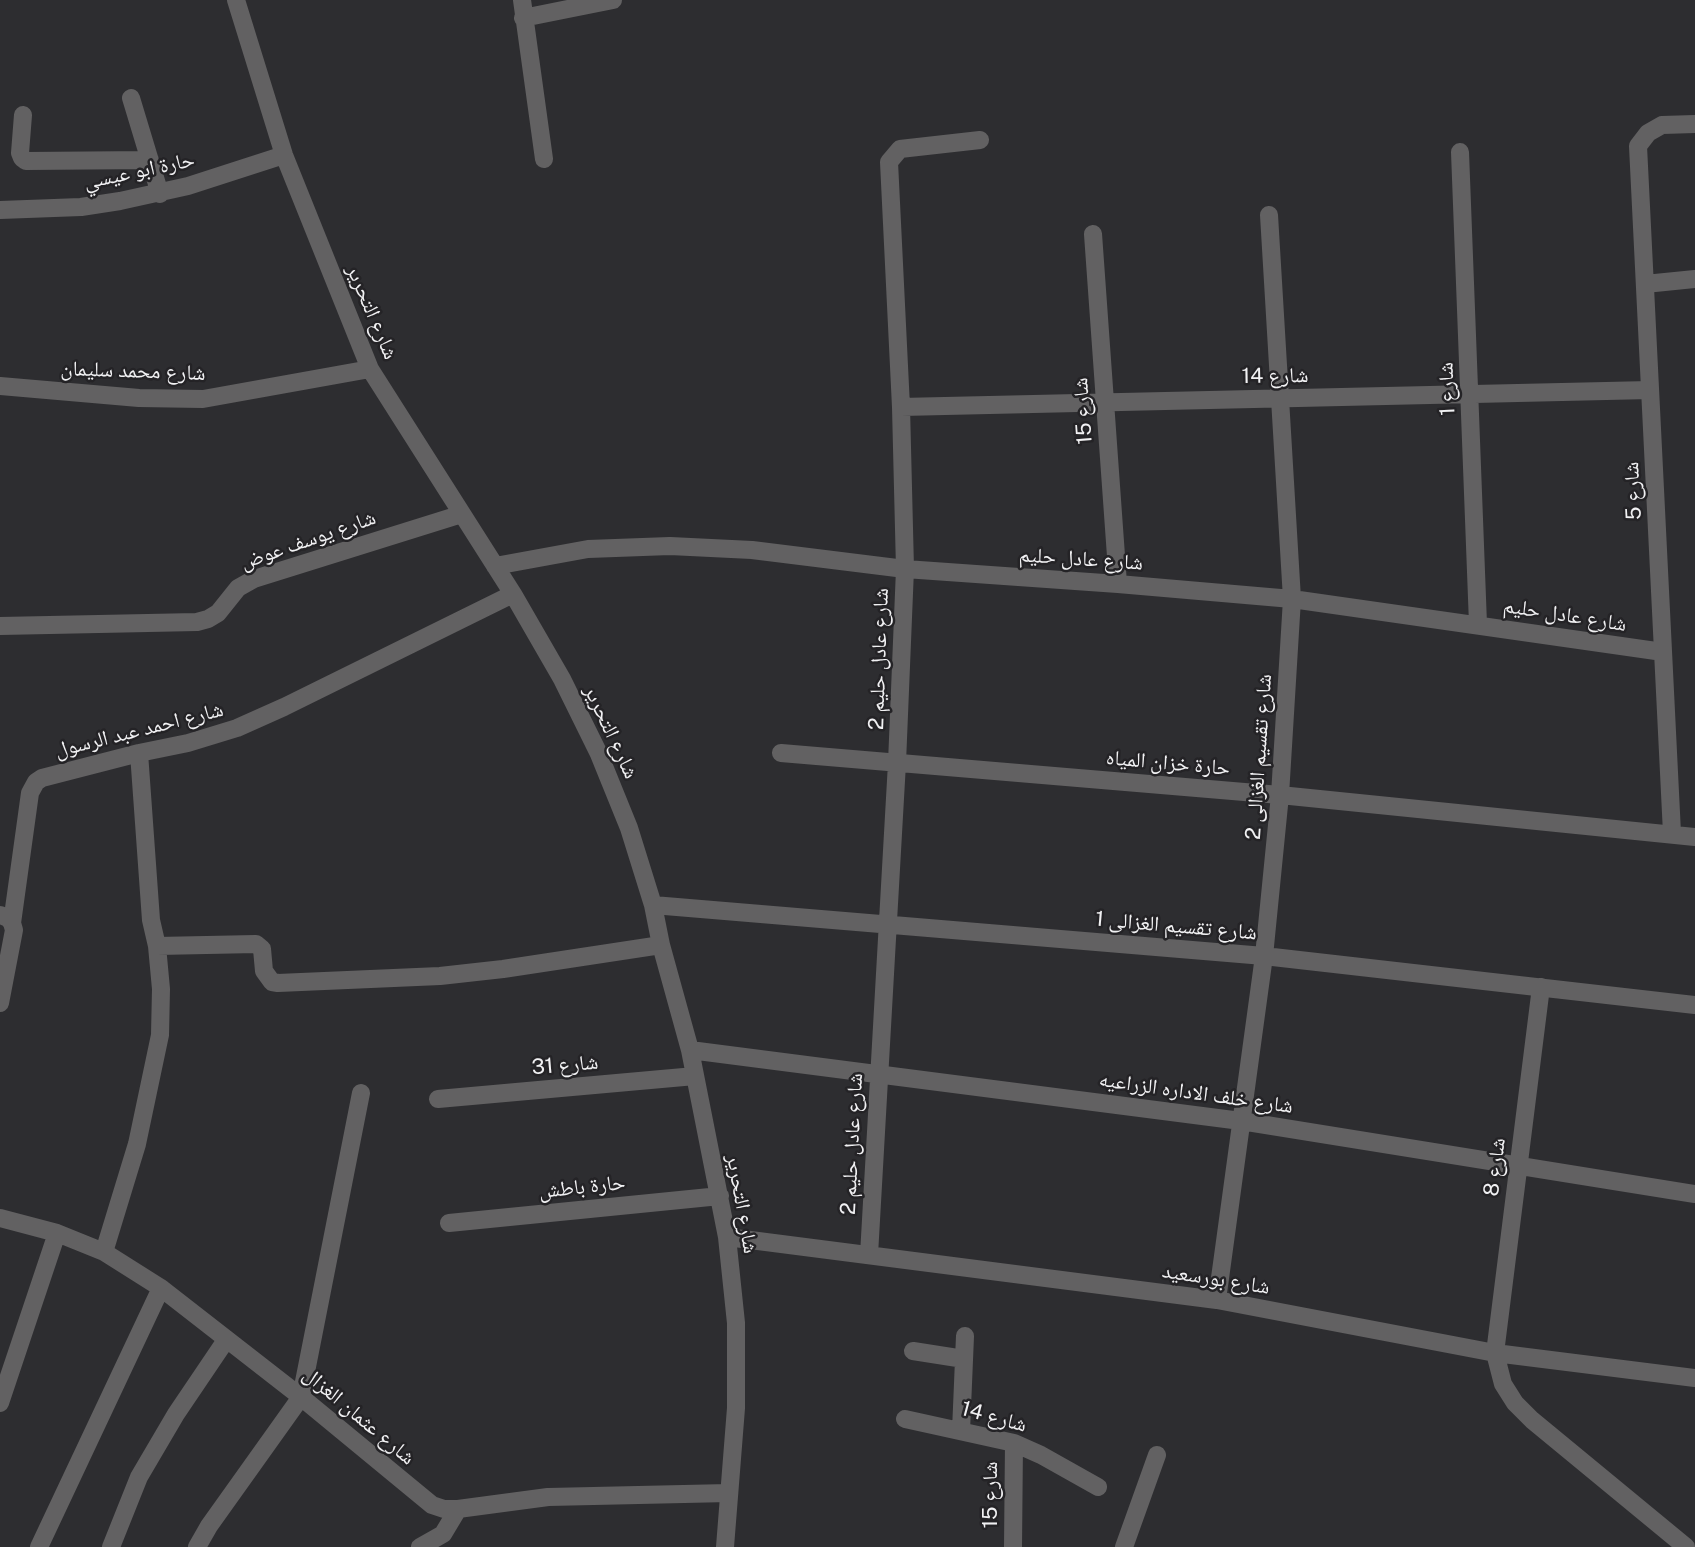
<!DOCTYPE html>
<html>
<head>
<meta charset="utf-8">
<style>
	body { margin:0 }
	canvas { display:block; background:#2d2d30 }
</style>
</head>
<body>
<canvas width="1695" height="1547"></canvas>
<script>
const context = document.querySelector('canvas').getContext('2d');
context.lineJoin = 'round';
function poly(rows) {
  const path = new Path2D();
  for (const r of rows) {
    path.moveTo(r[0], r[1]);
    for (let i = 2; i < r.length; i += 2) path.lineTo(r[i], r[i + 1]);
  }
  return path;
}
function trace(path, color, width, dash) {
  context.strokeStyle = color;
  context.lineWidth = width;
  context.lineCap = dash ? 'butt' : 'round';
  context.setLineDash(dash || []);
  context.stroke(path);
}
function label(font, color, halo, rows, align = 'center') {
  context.font = font + ' "Public Sans","Noto Naskh Arabic",sans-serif';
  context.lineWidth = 5;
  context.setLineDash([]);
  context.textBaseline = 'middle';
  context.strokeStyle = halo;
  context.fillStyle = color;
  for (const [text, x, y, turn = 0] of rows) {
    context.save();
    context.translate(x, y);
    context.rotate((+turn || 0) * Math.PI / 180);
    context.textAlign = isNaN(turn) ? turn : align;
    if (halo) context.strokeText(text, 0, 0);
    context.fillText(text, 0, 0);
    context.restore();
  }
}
const minor = poly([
	[236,0,284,155,370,369,513,594,562,679,599,754,629,828,653,905,661,945,690,1050,727,1237,736,1323,736,1408,725,1547],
	[522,0,544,159],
	[523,18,613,0],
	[131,98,160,194],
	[23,115,20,153,22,158,26,161,150,160],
	[1460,152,1478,624],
	[0,210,81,207,120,201,188,186,284,155],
	[1093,234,1118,584],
	[1645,284,1695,279],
	[0,386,139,398,203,399,370,369],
	[901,407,1650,390],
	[495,566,588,549,670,546,752,550,905,569,1118,584,1292,599,1663,652],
	[0,626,197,622,208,619,218,613,238,588,254,579,462,514],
	[781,753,1280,795,1695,837],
	[1672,833,1638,146,1648,133,1662,125,1695,124],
	[653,905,1264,956,1695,1005],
	[0,915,8,918,12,923,14,930,0,1003],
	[12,923,30,793,36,782,42,778,139,753,188,743,237,728,284,707,513,594],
	[157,946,256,944,262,949,264,971,272,982,278,983,440,976,503,969,661,945],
	[1541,987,1495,1353,1503,1384,1515,1403,1532,1420,1686,1547],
	[690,1050,1241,1121,1695,1194],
	[438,1099,695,1076],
	[0,1218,57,1233,104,1252,161,1288,301,1397,432,1505,444,1509,458,1509,548,1497,729,1493],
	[449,1223,720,1196],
	[727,1237,1217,1300,1495,1353,1695,1378],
	[104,1252,137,1144,160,1035,161,989,157,946,151,920,139,753],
	[869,1255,897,763,905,569,901,407,889,162,900,149,980,140],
	[1217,1300,1264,956,1280,795,1292,599,1269,215],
	[913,1351,964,1359],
	[0,1403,57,1233],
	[905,1419,1014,1443,1041,1455,1098,1487],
	[961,1431,965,1336],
	[39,1547,161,1288],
	[111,1547,139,1477,176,1414,226,1340],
	[197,1547,209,1526,301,1397,361,1093],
	[420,1547,443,1534,458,1509],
	[1013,1547,1014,1443],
	[1124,1547,1157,1455]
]);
const streetNames = [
	["حارة ابو عيسي",139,171,-12],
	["شارع التحرير",372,312,67],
	["شارع محمد سليمان",133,371,2],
	["شارع 14",1275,376,-1],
	["شارع 1",1447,389,-92],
	["شارع 15",1083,411,-94],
	["شارع 5",1633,491,-93],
	["شارع يوسف عوض",308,540,-19],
	["شارع عادل حليم",1081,559,4],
	["شارع عادل حليم",1565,615,9],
	["شارع عادل حليم 2",879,659,-88],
	["شارع احمد عبد الرسول",139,730,-14],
	["شارع التحرير",611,732,65],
	["شارع تقسيم الغزالى 2",1259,757,-86],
	["حارة خزان المياه",1168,763,5],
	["شارع تقسيم الغزالى 1",1176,926,5],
	["شارع 31",565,1065,-5],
	["شارع خلف الاداره الزراعيه",1196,1093,8],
	["شارع عادل حليم 2",852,1144,-87],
	["شارع 8",1495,1167,-83],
	["حارة باطش",582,1187,-6],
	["شارع التحرير",742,1204,80],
	["شارع بورسعيد",1216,1279,9],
	["شارع عثمان الغزال",359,1416,40],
	["شارع 14",994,1417,15],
	["شارع 15",991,1495,-90]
];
trace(minor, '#626162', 18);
label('21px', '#f1f1f3', '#242326', streetNames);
</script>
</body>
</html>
